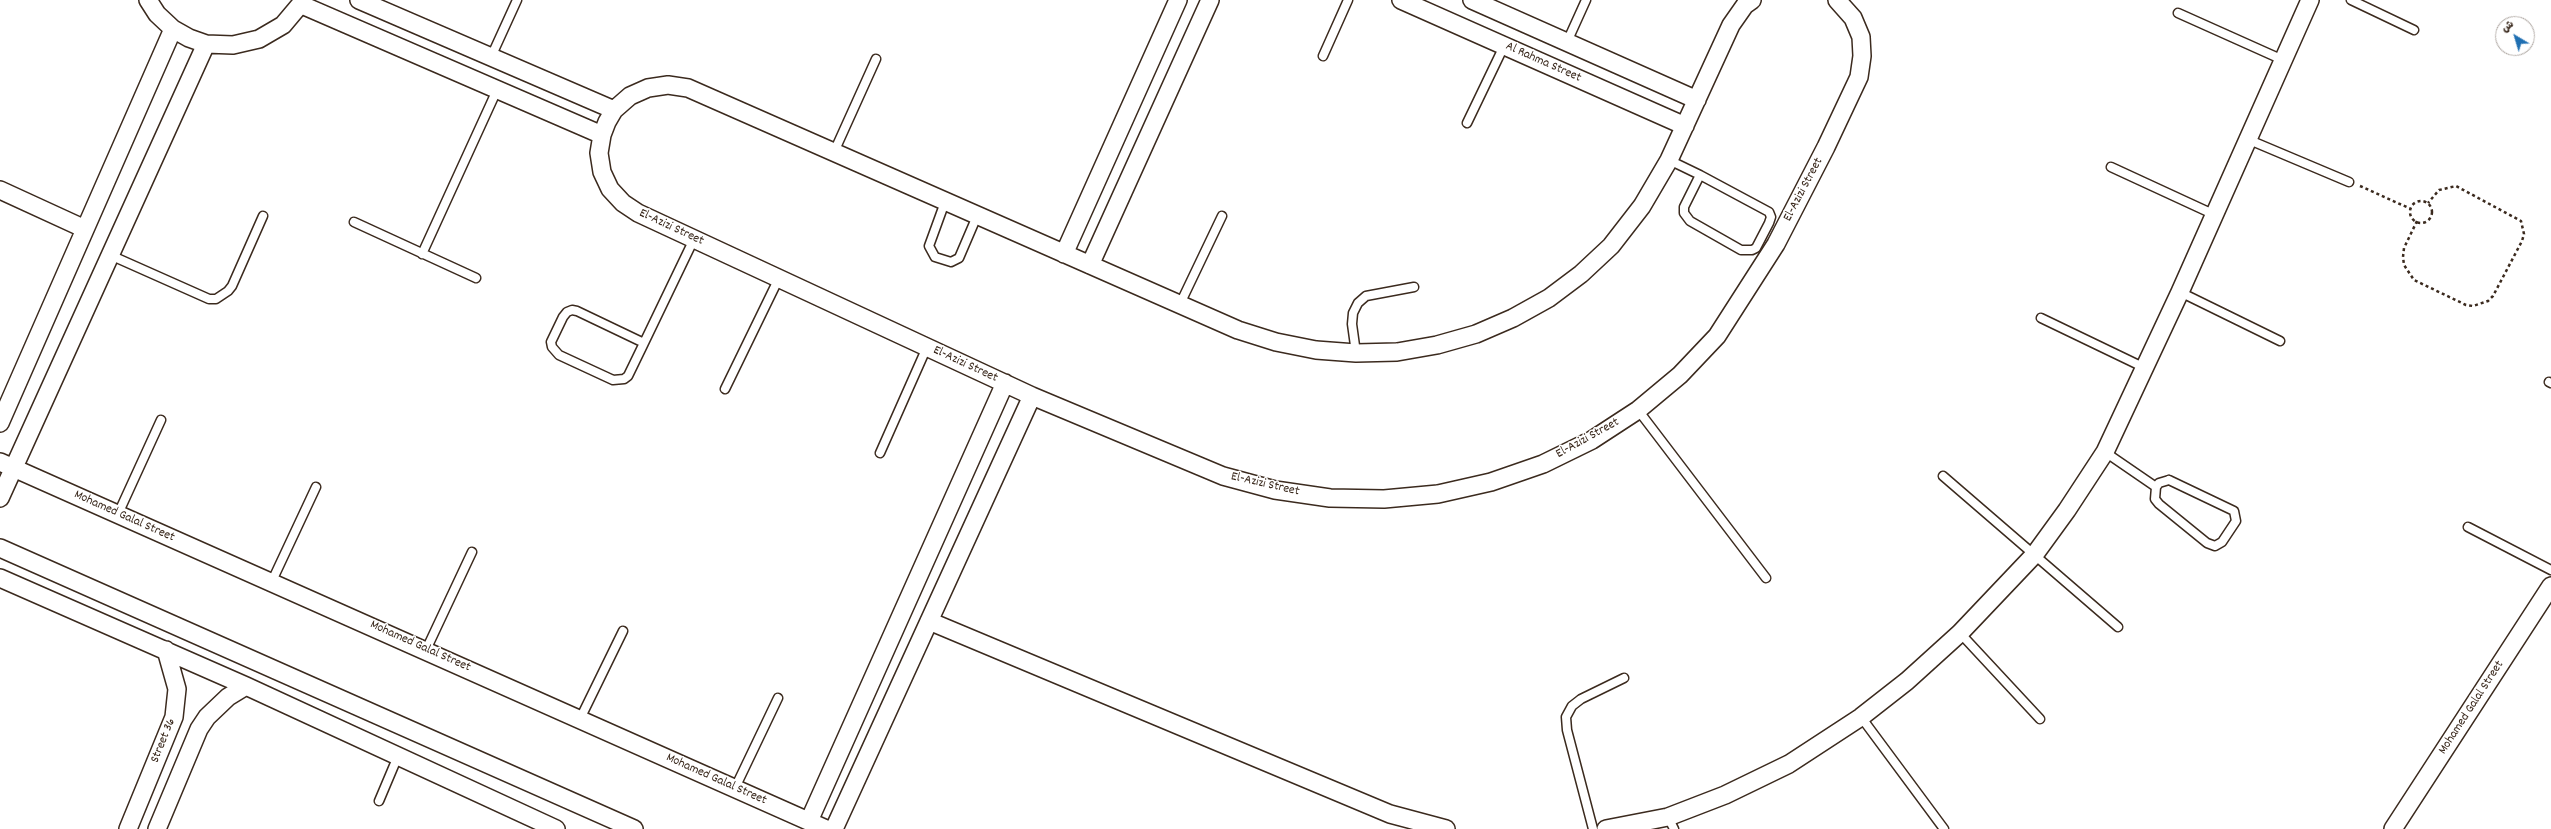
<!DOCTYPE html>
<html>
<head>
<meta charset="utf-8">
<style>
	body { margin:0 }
	#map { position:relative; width:2551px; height:829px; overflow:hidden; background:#fff; font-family:Dekko,"Playpen Sans Arabic",sans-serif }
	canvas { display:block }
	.north { position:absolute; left:2495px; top:16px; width:40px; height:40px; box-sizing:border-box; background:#fff; border:1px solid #b1aaa5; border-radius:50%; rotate:322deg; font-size:11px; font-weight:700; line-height:16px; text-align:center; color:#3b2a1e }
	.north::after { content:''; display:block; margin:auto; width:14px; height:18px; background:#1f6fb2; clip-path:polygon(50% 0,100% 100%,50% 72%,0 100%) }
</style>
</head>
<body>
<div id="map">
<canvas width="2551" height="829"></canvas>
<div class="north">ش</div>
</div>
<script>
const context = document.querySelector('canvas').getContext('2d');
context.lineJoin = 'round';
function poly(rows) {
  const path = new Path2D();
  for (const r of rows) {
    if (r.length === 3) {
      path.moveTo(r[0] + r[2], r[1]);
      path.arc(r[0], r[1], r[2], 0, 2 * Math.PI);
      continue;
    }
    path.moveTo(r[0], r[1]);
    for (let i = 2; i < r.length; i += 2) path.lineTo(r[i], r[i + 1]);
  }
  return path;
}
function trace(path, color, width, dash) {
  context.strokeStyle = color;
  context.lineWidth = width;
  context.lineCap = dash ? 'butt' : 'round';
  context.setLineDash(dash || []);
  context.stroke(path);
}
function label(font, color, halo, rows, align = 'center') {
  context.font = font + ' Dekko,sans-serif';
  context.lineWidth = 3;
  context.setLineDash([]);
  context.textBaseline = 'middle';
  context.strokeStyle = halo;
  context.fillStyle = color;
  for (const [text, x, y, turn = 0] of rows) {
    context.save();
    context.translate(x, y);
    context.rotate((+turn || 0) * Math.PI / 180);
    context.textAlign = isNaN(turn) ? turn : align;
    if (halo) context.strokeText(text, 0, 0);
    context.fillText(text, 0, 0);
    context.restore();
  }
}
const path = poly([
	[2360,186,2411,209],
	[2421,212,11],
	[2417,221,2404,248,2403,257,2404,265,2414,280,2466,305,2473,306,2488,301,2493,296,2522,241,2524,234,2521,221,2456,186,2439,190,2428,203]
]);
const service = poly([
	[2351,0,2414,30],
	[2178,13,2283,60],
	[1567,42,1586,0],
	[1323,56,1348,0],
	[491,57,517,0],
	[1467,123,1504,46],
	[2247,139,2349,182],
	[834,152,876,59],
	[1669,160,1700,175,1684,207,1684,213,1690,221,1741,250,1752,250,1756,248,1769,223,1771,217,1769,212,1700,175],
	[2111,167,2215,215],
	[945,202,929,246,935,257,951,262,959,258,977,216],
	[354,222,476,278],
	[422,254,497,90],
	[110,255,209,299,216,299,228,291,232,286,263,216],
	[2180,292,2280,341],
	[1180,304,1222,216],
	[2041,318,2145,368],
	[644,343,577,311,572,310,567,312,563,317,551,342,552,347,559,355,613,380,624,379,628,376,644,343,694,239],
	[1356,353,1352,324,1353,313,1358,303,1366,296,1414,287],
	[2549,382,2551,383],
	[725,389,779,278],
	[1638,410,1766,578],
	[2105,452,2156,487],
	[880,453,927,347],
	[1943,476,2118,627],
	[2169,480,2234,511,2236,521,2222,542,2215,546,2207,543,2159,504,2155,499,2156,487,2159,483,2169,480],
	[118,514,161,420],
	[2468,527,2551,570],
	[272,581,316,487],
	[1960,633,2040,719],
	[426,650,472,552],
	[1861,717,1944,829],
	[580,719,623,631],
	[735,788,778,698],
	[379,801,398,756],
	[1668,817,1674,829],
	[1593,829,1567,730,1566,717,1572,706,1581,699,1624,678]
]);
const minor = poly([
	[148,0,157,14,173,29,189,38,206,44,233,45,259,39,283,25,304,0],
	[359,0,614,110],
	[1401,0,1685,126],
	[1472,0,1697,100],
	[1752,0,1745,5,1731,25,1669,160,1642,206,1611,246,1581,274,1549,298,1513,318,1476,334,1437,345,1397,352,1356,353,1316,350,1276,342,1238,330,688,88,668,85,648,88,630,96,614,110,607,122,602,135,599,153,602,172,610,189,623,203,638,213,1032,396,1223,476,1275,490,1330,498,1384,499,1438,494,1491,482,1543,464,1592,440,1638,410,1680,375,1717,336,1776,244,1826,147,1859,77,1862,56,1861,37,1853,18,1837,0],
	[302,5,602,135],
	[0,190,85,229],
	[1064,254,1178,0],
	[1090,265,1210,0],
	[0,423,173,29],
	[0,462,826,829],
	[0,498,206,44],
	[0,548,634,829],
	[0,578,246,686,556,829],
	[929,621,1390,814,1446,829],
	[809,821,1005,383],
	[128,829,174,717,177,689,166,650],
	[157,829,199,729,207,717,228,697,246,686],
	[834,829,1032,396],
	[1606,829,1668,817,1725,795,1789,764,1861,717,1907,681,1960,633,2035,554,2067,510,2105,452,2180,292,2310,0],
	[2393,829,2551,586]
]);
const streetNames = [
	["Al Rahma Street",1543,63,24],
	["El-Azizi Street",1804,190,-62],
	["El-Azizi Street",671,228,25],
	["El-Azizi Street",965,365,25],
	["El-Azizi Street",1588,439,-29],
	["El-Azizi Street",1265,485,13],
	["Mohamed Galal Street",124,517,24],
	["Mohamed Galal Street",420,647,24],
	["Mohamed Galal Street",2472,708,-57],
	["Street 36",164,741,-68],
	["Mohamed Galal Street",716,780,24]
];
trace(service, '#3b2a1e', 11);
trace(minor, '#3b2a1e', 20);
trace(path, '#3b2a1e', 2.5, [3, 3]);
trace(service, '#fff', 8);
trace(minor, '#fff', 17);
label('13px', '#3b2a1e', '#fff', streetNames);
</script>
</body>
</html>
